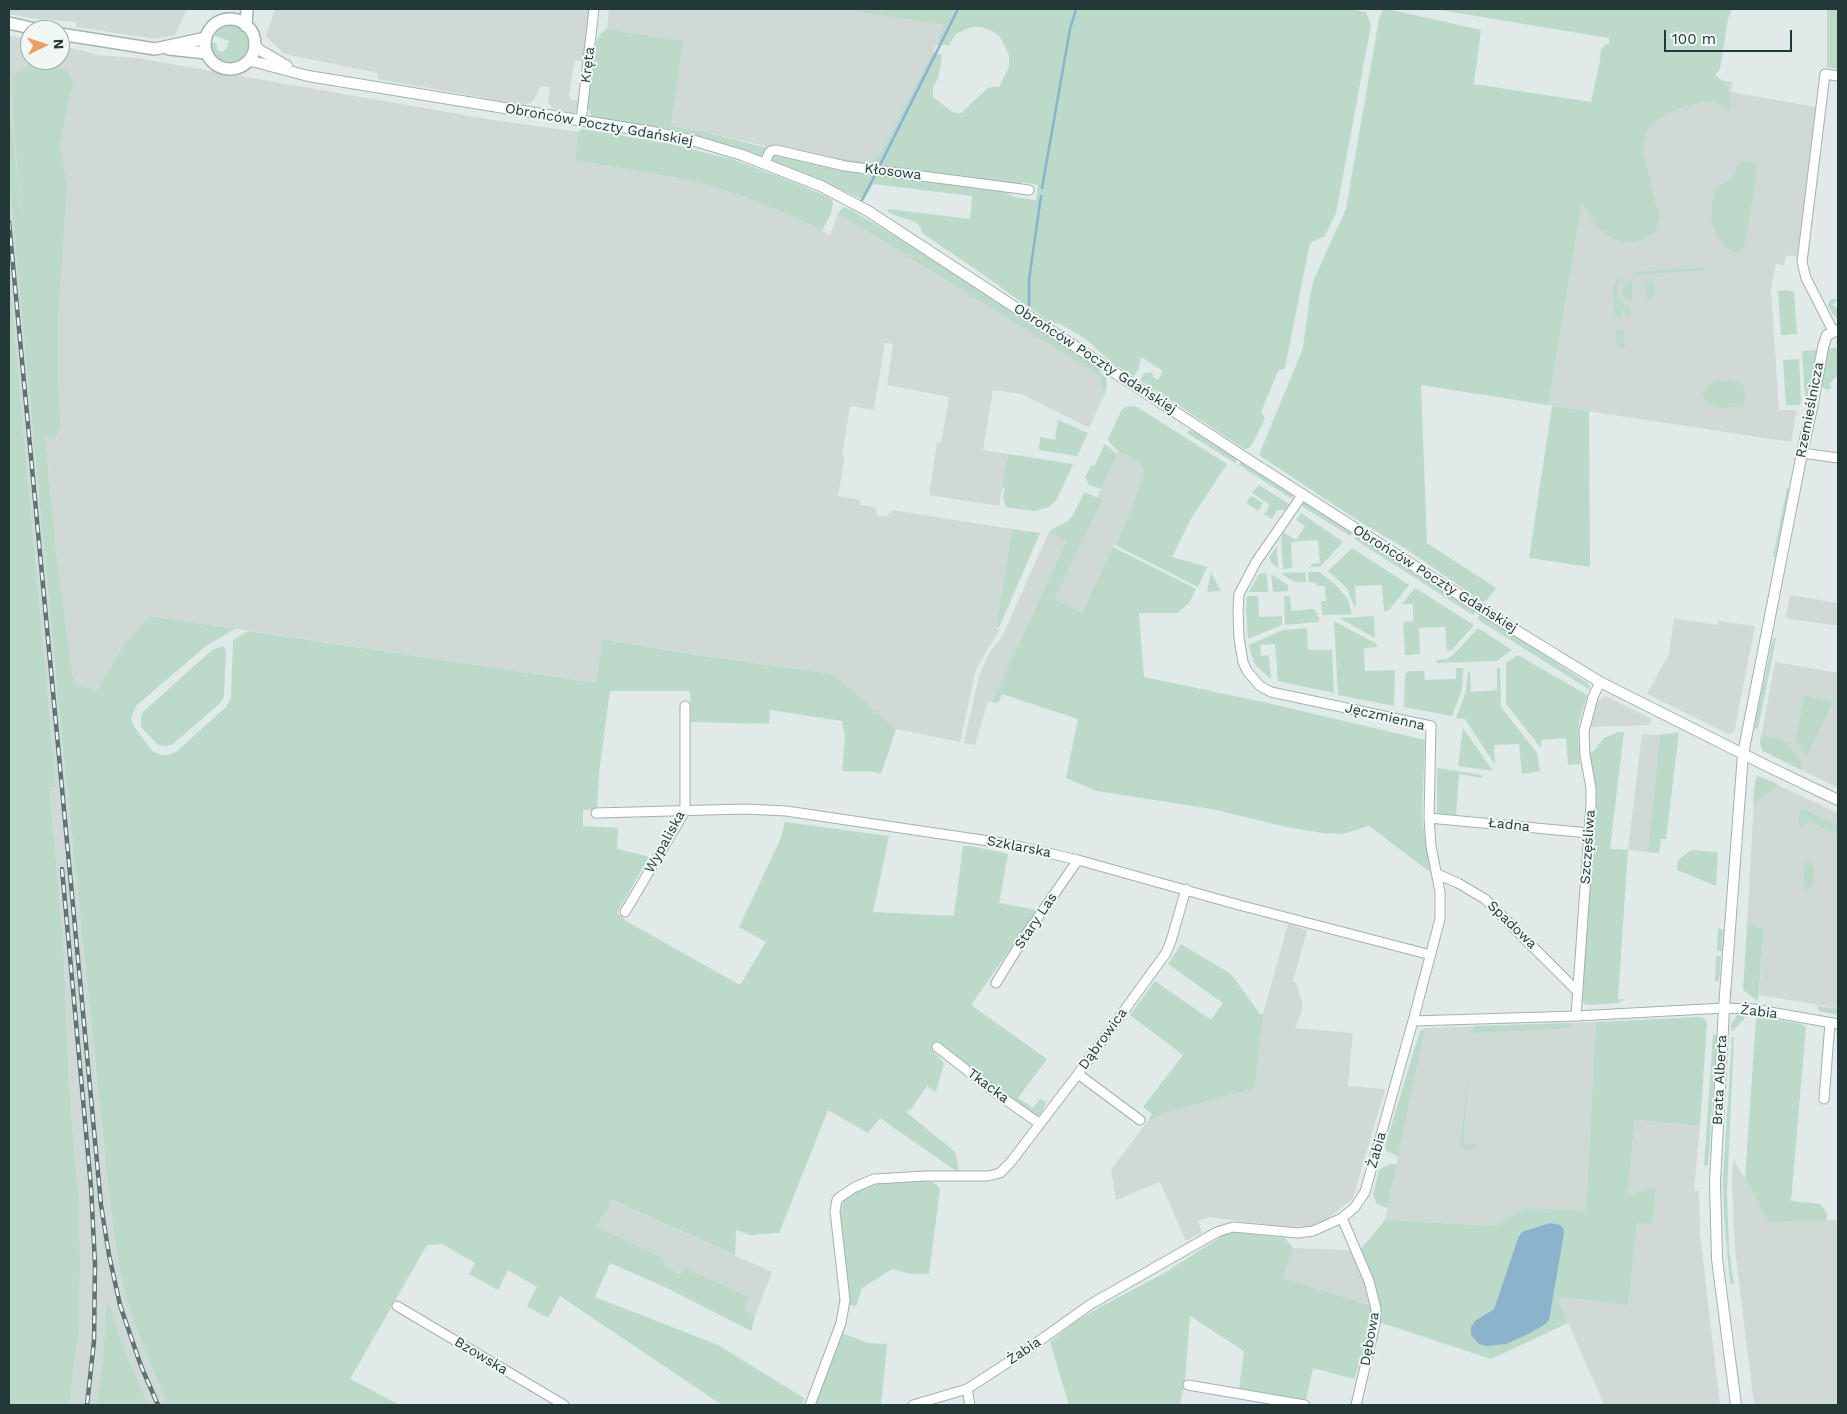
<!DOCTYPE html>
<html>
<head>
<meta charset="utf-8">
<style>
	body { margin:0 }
	#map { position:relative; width:1847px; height:1414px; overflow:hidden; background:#e0eae8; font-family:"Work Sans",sans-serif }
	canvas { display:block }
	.frame { position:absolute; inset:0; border:10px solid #223938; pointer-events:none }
	.north { position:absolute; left:20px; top:20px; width:50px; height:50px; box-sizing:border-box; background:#f0f7f5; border:1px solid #9eaba9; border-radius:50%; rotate:86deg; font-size:14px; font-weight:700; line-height:20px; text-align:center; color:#223938 }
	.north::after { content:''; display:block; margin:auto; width:18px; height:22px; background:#e8a161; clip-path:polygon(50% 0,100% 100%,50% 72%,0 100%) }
	.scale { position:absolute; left:1664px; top:30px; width:128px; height:22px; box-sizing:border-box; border:2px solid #223938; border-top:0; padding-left:6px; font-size:15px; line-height:18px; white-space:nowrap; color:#223938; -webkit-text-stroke:4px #f0f7f5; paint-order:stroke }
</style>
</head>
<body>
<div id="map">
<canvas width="1847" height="1414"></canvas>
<div class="frame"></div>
<div class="north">N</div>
<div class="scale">100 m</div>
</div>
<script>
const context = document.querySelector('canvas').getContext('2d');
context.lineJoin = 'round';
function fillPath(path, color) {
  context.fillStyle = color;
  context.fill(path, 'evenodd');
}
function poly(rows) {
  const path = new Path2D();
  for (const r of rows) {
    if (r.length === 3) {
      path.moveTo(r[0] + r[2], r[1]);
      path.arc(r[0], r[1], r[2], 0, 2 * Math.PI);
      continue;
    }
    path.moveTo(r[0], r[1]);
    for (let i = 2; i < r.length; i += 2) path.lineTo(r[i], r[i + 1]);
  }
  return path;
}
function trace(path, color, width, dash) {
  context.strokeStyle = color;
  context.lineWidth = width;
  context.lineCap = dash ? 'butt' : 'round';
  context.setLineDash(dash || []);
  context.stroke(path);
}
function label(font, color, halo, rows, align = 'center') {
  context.font = font + ' "Work Sans",sans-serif';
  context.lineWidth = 4;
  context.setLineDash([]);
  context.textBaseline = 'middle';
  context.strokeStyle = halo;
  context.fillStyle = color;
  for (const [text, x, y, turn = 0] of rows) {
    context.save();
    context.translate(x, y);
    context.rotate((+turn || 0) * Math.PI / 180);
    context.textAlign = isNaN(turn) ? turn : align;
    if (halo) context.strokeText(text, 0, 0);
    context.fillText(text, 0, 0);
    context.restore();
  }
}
const built = poly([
	[9,9,187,9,175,35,156,39,76,27,76,22,36,19,9,14],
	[275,9,591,9,585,61,574,61,569,99,579,101,578,110,573,113,553,109,548,102,550,87,541,86,533,101,525,105,378,79,378,73,284,54,266,36],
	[609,9,841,9,945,25,933,52,881,152,871,161,866,162,821,157,783,149,766,149,765,146,705,132,671,126,683,41,607,29],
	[9,36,30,39,30,60,60,60,60,45,98,55,137,58,493,120,578,132,575,160,694,181,745,197,803,221,830,235,837,216,844,217,1100,376,1104,396,1089,428,1022,394,993,390,983,450,1008,454,999,506,929,495,937,442,941,443,949,397,887,385,893,344,885,343,874,410,850,406,842,455,845,456,838,496,860,500,860,505,875,507,878,516,886,517,892,510,1012,529,996,629,1000,629,976,669,960,742,896,729,833,674,683,653,604,639,596,683,150,616,125,644,102,681,98,690,74,684,56,551,50,483,9,101],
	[1606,61,1733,82,1731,92,1816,107,1797,257,1786,255,1784,265,1776,264,1771,289,1779,410,1797,410,1791,442,1548,405],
	[9,178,61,729,110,1204,119,1266,125,1295,134,1322,167,1405,148,1405,125,1352,110,1306,106,1307,103,1360,97,1405,69,1405,79,1327,80,1261,79,1207,69,1086,63,938,50,795,50,787,56,787,9,272],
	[1118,451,1139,462,1144,472,1130,512,1082,613,1053,599,1101,500,1097,498],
	[1049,532,1066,540,992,702,988,701,975,745,964,743,979,676,990,651,1002,637],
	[1790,595,1838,603,1838,626,1786,618],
	[1674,618,1717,625,1718,621,1755,626,1734,733,1728,734,1647,694,1669,654],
	[1775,662,1838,673,1838,788,1763,751,1760,743],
	[1605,696,1652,719,1649,725,1590,727,1596,702],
	[1642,734,1660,735,1648,852,1628,850],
	[1758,776,1838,813,1838,1008,1759,995,1764,929,1747,924,1755,781],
	[1288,924,1307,930,1293,982,1296,983,1302,1001,1302,1011,1295,1028,1353,1033,1348,1086,1385,1089,1353,1198,1324,1222,1313,1226,1287,1227,1210,1217,1198,1221,1202,1233,1186,1241,1160,1182,1116,1200,1111,1170,1147,1122,1165,1113,1255,1088,1263,1014],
	[1596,1022,1586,1212,1524,1208,1495,1226,1385,1220,1425,1028],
	[1635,1120,1700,1126,1694,1190,1699,1191,1700,1235,1720,1405,1604,1405,1559,1301,1559,1297,1628,1304,1637,1223,1656,1187,1627,1195],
	[1733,1158,1769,1222,1838,1220,1838,1405,1754,1405,1735,1249,1732,1183],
	[611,1200,772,1272,755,1316,743,1310,748,1298,684,1268,682,1274,672,1270,663,1265,665,1259,597,1228],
	[1293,1248,1352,1250,1373,1306,1283,1278]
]);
const green = poly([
	[841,9,1345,9,1366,12,1371,25,1336,213,1325,236,1310,243,1285,368,1278,371,1261,412,1265,418,1257,435,1250,447,1246,449,1243,448,1140,380,1144,374,1150,372,1153,374,1153,377,1158,380,1163,371,1141,357,1139,368,1134,376,1111,362,1086,339,1060,324,1053,323,1041,316,981,273,922,233,921,228,916,222,891,214,888,212,888,209,970,219,972,196,873,184,864,200,811,176,772,161,771,158,775,154,1005,191,1013,197,1036,200,1038,185,1022,182,1022,186,842,163,821,157,822,155,866,162,871,161,881,152,933,52,942,55,938,79,933,87,933,97,951,111,956,113,961,113,988,88,994,87,999,87,1009,67,1009,55,1000,37,992,31,981,27,971,27,956,34,949,45,936,45,944,25],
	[1387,9,1481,30,1474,84,1591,102,1600,61,1601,49,1606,45,1609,44,1609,38,1434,9,1732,9,1728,18,1720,69,1715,75,1725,83,1729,92,1731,109,1729,111,1722,106,1713,102,1701,102,1679,108,1661,117,1648,128,1644,142,1643,152,1659,217,1656,231,1646,239,1635,242,1620,241,1608,236,1597,227,1582,203,1548,405,1421,385,1427,543,1496,588,1487,600,1483,602,1406,549,1357,520,1259,455,1303,348,1310,295,1314,279,1346,209,1379,19,1382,11],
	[1827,9,1838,9,1838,69,1827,67],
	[224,25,238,26,243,30,249,41,249,47,243,58,232,63,221,61,216,57,210,46,213,42,217,44,217,50,223,52,227,47,229,41,215,36,214,33],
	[607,29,683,41,671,126,705,132,771,149,761,157,724,146,592,118,588,107,588,94,596,42,601,33],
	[46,61,68,71,73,84,68,102,60,144,67,188,58,316,58,380,60,425,58,433,52,439,45,434,56,551,74,684,98,690,102,681,125,644,150,616,235,629,206,646,137,705,131,717,133,725,152,751,161,755,168,755,176,752,226,707,231,698,233,640,248,631,596,683,603,639,683,653,833,674,896,729,881,774,876,772,842,771,845,736,842,721,770,710,769,724,691,722,690,691,610,691,599,773,597,809,583,810,583,826,618,828,617,849,649,857,617,913,626,921,740,985,766,942,739,927,781,838,785,822,889,836,873,912,954,916,963,846,971,846,1008,854,999,903,1037,910,971,1005,1047,1059,1018,1098,1033,1108,1040,1099,1046,1102,1041,1115,1033,1116,937,1041,931,1049,944,1063,936,1092,927,1086,912,1108,906,1112,954,1151,957,1159,959,1173,880,1118,868,1133,828,1110,779,1233,750,1235,736,1230,735,1255,612,1200,597,1227,665,1259,663,1265,672,1270,681,1274,684,1268,749,1297,744,1310,755,1316,751,1331,667,1288,610,1263,595,1297,718,1345,804,1398,802,1405,722,1405,560,1296,548,1318,527,1306,537,1287,508,1270,498,1290,469,1274,475,1263,442,1244,427,1245,350,1379,400,1405,167,1405,134,1322,125,1295,119,1266,110,1204,61,729,9,178,9,101,25,243,13,120,12,75,31,65],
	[582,129,666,143,732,159,793,182,828,197,832,200,833,203,831,213,822,231,803,221,745,197,694,181,575,160,578,132],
	[1751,161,1755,164,1757,172,1745,243,1740,253,1735,253,1726,247,1716,234,1711,220,1712,201,1717,187,1732,178,1738,165,1742,162],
	[843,207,853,211,905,242,1099,368,1100,372,1106,378,1107,387,1104,396,1100,376,891,246,844,217,837,216],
	[1706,267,1706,270,1634,275,1634,272],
	[9,272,56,787,50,787,50,795,63,938,69,1086,79,1207,80,1261,79,1327,69,1405,9,1405],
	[1619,277,1622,278,1617,285,1617,297,1624,306,1630,308,1631,316,1626,317,1625,310,1622,310,1622,317,1615,317,1613,288,1615,283],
	[1628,282,1632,282,1633,298,1630,299,1630,301,1625,298,1622,292,1624,285],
	[1645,282,1652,282,1654,285,1655,293,1650,299,1647,300,1646,297],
	[1789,290,1794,292,1797,334,1781,335,1778,291],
	[1834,299,1837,300,1832,305,1838,309,1838,319,1833,314,1828,306,1830,300],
	[1616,330,1624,330,1625,348,1617,348],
	[1827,348,1838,348,1838,375,1829,384,1832,387,1828,390,1821,386],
	[1817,350,1808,399,1805,399,1802,351],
	[1799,359,1801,401,1800,405,1786,405,1783,360],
	[1731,380,1742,384,1745,391,1745,398,1742,406,1721,408,1708,404,1704,399,1703,392,1710,384,1715,381],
	[1132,406,1137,407,1227,464,1192,517,1172,557,1207,567,1198,587,1115,545,1130,512,1144,472,1139,462,1118,451,1109,442,1108,439,1121,411,1126,407],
	[1552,406,1589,411,1590,567,1529,558],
	[1058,420,1088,433,1077,456,1039,450,1040,437,1055,440],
	[1189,430,1201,434,1238,457,1235,463,1187,433],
	[1104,445,1106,445,1117,454,1101,489,1089,485,1085,477,1091,466,1095,465],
	[1008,454,1073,464,1057,499,1049,507,1034,511,1006,507,1003,496,1005,489,1002,488],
	[1241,460,1293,494,1292,499,1239,465],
	[1259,485,1289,504,1285,510,1277,510,1272,519,1264,514,1268,509,1269,504,1252,493],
	[1787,488,1789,489,1775,557,1773,557],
	[1084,493,1087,493,1102,500,1054,599,1082,613,1113,547,1196,589,1189,603,1177,613,1139,613,1144,677,1263,702,1425,740,1422,816,1430,872,1369,826,1342,834,1323,833,1282,826,1212,809,1097,791,1066,778,1078,719,1002,694,998,703,992,702,1066,541,1049,532,1051,530,1068,521,1073,515],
	[1251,496,1263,503,1258,511,1246,503],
	[1307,502,1353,532,1350,536,1303,507,1302,503],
	[1301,513,1343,542,1320,567,1311,567,1311,564,1320,563,1318,540,1291,542,1292,568,1283,569,1281,539,1283,532,1296,540,1305,526,1296,520],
	[1012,529,1040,533,1000,625,996,629],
	[1357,534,1476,611,1473,615,1354,539],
	[1277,546,1278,568,1270,561,1270,556],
	[1352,548,1409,585,1389,610,1384,611,1382,585,1355,586,1356,606,1354,606,1347,588,1328,571],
	[1211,572,1221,591,1207,592],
	[1305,572,1306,582,1295,582,1283,575,1283,573],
	[1308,572,1320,572,1338,587,1348,600,1352,614,1322,615,1321,601,1326,601,1325,586,1317,586,1316,583,1309,582],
	[1264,573,1267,575,1268,592,1249,592,1259,574],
	[1271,574,1288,585,1288,591,1273,592],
	[1415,588,1474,625,1452,650,1447,651,1445,627,1419,628,1420,654,1405,655,1403,622,1413,621,1413,604,1402,604],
	[1247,596,1258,596,1259,617,1282,616,1282,625,1248,639,1246,608],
	[1284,596,1290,596,1291,611,1314,609,1319,617,1319,622,1285,625],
	[1481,614,1589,684,1590,690,1477,619],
	[1374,616,1375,638,1339,618],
	[1334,621,1377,644,1377,647,1364,648,1365,671,1395,670,1394,706,1338,695],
	[1307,628,1308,650,1332,650,1334,693,1278,681,1275,644,1260,645,1261,656,1269,655,1271,679,1256,666,1252,657,1249,645,1283,630],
	[1478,628,1512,650,1497,661,1437,663,1436,660,1447,659,1454,654],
	[1773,638,1776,638,1758,729,1754,728],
	[223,646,226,651,224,695,223,699,218,705,173,744,166,746,158,745,141,727,141,716,144,711,212,650],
	[1518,655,1587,695,1579,722,1578,736,1580,764,1568,765,1566,738,1541,740,1541,748,1506,704,1506,663],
	[1456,668,1465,668,1463,670,1462,689,1452,716,1404,707,1405,674,1409,671,1424,671,1425,680,1456,679],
	[1497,668,1500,668,1501,707,1537,753,1540,771,1522,774,1519,744,1494,745,1495,765,1465,719,1456,718,1466,691,1468,672,1470,672,1471,692,1497,690],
	[1804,696,1833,702,1806,757,1796,740],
	[1463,728,1493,771,1458,766],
	[1618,732,1624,732,1610,849,1628,850,1618,999,1625,999,1618,1003,1586,1005,1583,1002,1581,994,1594,783,1590,752,1594,751,1604,738],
	[1679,732,1666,839,1661,839,1659,853,1648,852,1660,735],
	[1761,736,1785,741,1803,765,1801,770,1763,751,1760,743],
	[1437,768,1482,775,1482,778,1459,774,1456,817,1437,813],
	[1758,776,1778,784,1753,806,1755,781],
	[1802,808,1838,825,1838,835,1807,820,1803,828,1799,824,1798,820],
	[1691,850,1718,852,1716,886,1677,870,1678,860],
	[1805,862,1810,862,1814,867,1813,883,1810,888,1808,889,1805,889,1803,885],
	[1747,924,1764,929,1758,1001,1743,990],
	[1718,928,1723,930,1722,951,1717,951],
	[1181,944,1231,974,1260,1014,1263,1014,1255,1088,1165,1113,1147,1122,1152,1114,1143,1107,1183,1055,1130,1015,1155,981,1211,1020,1223,1003,1168,964],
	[1716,956,1721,956,1719,981,1715,981],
	[1816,1003,1819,1006,1838,1009,1838,1015,1819,1011],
	[1750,1012,1733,1031,1731,1031,1731,1024,1737,1015],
	[1700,1017,1705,1019,1707,1023,1700,1126,1635,1120,1627,1195,1656,1187,1652,1224,1637,1223,1628,1305,1560,1297,1559,1301,1568,1323,1491,1359,1379,1322,1378,1298,1360,1250,1385,1220,1495,1226,1524,1208,1586,1211,1596,1022],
	[1550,1223,1552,1296,1550,1314,1544,1325,1506,1344,1476,1320,1494,1309,1518,1238,1527,1230],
	[1762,1017,1801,1024,1806,1027,1791,1201,1820,1204,1827,1213,1827,1221,1769,1222,1745,1179,1756,1018],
	[1571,1023,1571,1028,1472,1033,1474,1026],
	[1425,1028,1398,1157,1386,1150,1385,1146,1420,1031],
	[1713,1035,1717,1035,1711,1124,1708,1165,1704,1166],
	[1732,1037,1734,1038,1727,1192,1729,1250,1734,1284,1730,1284,1724,1217,1723,1178],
	[1470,1060,1463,1144,1475,1145,1476,1148,1472,1150,1465,1149,1460,1145],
	[1389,1164,1397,1164,1387,1208,1376,1203,1373,1195,1379,1170],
	[926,1180,936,1184,940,1189,929,1274,911,1274,892,1269,862,1288,856,1306,848,1305,850,1297,840,1217,843,1202,848,1196,860,1189,878,1182],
	[1233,1232,1285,1238,1293,1248,1283,1278,1373,1306,1362,1357,1354,1379,1313,1368,1306,1400,1239,1389,1244,1351,1190,1316,1185,1380,1180,1405,1069,1405,1050,1342,1075,1322,1102,1306,1161,1275,1224,1235],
	[106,1306,110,1306,125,1352,148,1405,97,1405,103,1360],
	[842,1333,868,1343,887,1344,881,1405,815,1405]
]);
const water = poly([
	[1550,1223,1560,1225,1563,1228,1564,1233,1549,1320,1544,1325,1526,1335,1506,1344,1486,1346,1479,1344,1471,1335,1471,1327,1476,1320,1494,1309,1518,1238,1522,1232,1527,1230]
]);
const stream = poly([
	[880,165,958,9],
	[1042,188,1070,29,1076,9],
	[862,200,875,175],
	[1029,306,1029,280,1041,196]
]);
const minor = poly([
	[581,121,594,9],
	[765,163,769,153,771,151,776,150,845,166,1029,190],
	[1833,331,1806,278,1802,262,1825,74,1838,76],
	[1802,453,1838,458],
	[596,813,744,809,786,811,1009,844,1078,860,1239,905,1431,955],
	[1429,818,1589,833],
	[1437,874,1458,883,1485,899,1577,991],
	[625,912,685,811,685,706],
	[996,983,1025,936,1078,860],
	[1576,1016,1591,804,1591,788,1585,755,1584,731,1593,697,1600,682],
	[1413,1021,1576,1016,1724,1008,1753,1009,1838,1024],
	[937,1047,996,1093,1040,1124],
	[1078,1074,1140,1120],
	[1824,1099,1830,1023],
	[1342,1218,1369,1281,1376,1309,1375,1324,1369,1350,1356,1405],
	[397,1306,564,1405],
	[1188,1385,1305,1405],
	[967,1389,970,1405],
	[810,1405,841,1323,845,1300,835,1211,837,1200,840,1197,855,1187,874,1179,926,1176,988,1176,1000,1173,1010,1163,1078,1074,1166,953,1171,941,1186,889],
	[913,1405,967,1389,1021,1354,1091,1304,1217,1232,1233,1227,1298,1233,1313,1231,1342,1218,1355,1207,1365,1192,1413,1021,1440,919,1440,892,1431,846,1429,818,1431,726,1271,692,1260,686,1247,671,1243,662,1239,638,1238,610,1239,594,1256,562,1303,494]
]);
const tertiary = poly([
	[254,43,258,49,287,66],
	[247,62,252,61,308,76,652,132,695,141,742,155,821,186,868,211,1250,461,1486,612,1600,682,1769,767,1838,800],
	[1736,1405,1717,1259,1715,1182,1724,1008,1743,754,1802,453,1812,408,1823,347,1827,335,1838,330]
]);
const secondary = poly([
	[230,44,25],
	[9,23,39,30],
	[246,26,247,9],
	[60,34,155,49,206,38],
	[169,49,206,53]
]);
const rail = poly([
	[9,222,101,1205,109,1255,120,1305,141,1366,158,1405],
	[62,869,91,1187,95,1264,94,1341,87,1405]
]);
const streetNames = [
	["Kręta",588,65,-83],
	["Obrońców Poczty Gdańskiej",599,125,10],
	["Kłosowa",893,172,7],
	["Obrońców Poczty Gdańskiej",1095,359,33],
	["Rzemieślnicza",1810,410,-79],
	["Obrońców Poczty Gdańskiej",1435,579,32],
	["Jęczmienna",1385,717,13],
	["Ładna",1509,825,6],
	["Wypaliska",665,842,-61],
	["Szklarska",1019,847,11],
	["Szczęśliwa",1588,847,-86],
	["Stary Las",1036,921,-56],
	["Spadowa",1512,925,44],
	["Żabia",1759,1012,7],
	["Dąbrowica",1103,1039,-54],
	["Brata Alberta",1720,1080,-87],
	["Tkacka",988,1086,37],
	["Żabia",1377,1150,-74],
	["Dębowa",1370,1339,-80],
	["Żabia",1024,1351,-34],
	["Bzowska",481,1356,31]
];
fillPath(built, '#cfdad7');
fillPath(green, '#bbdaca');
fillPath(water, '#8cb3cc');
trace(stream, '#8cb3cc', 2.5);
trace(minor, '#a3b1b0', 11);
trace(tertiary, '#a3b1b0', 12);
trace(secondary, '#a0b5b2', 14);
trace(minor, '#fff', 9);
trace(tertiary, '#fff', 10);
trace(secondary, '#fff', 11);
trace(rail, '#5c7574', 4.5);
trace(rail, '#f0f7f5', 2.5, [8]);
label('14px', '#223938', '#f0f7f5', streetNames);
</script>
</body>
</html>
